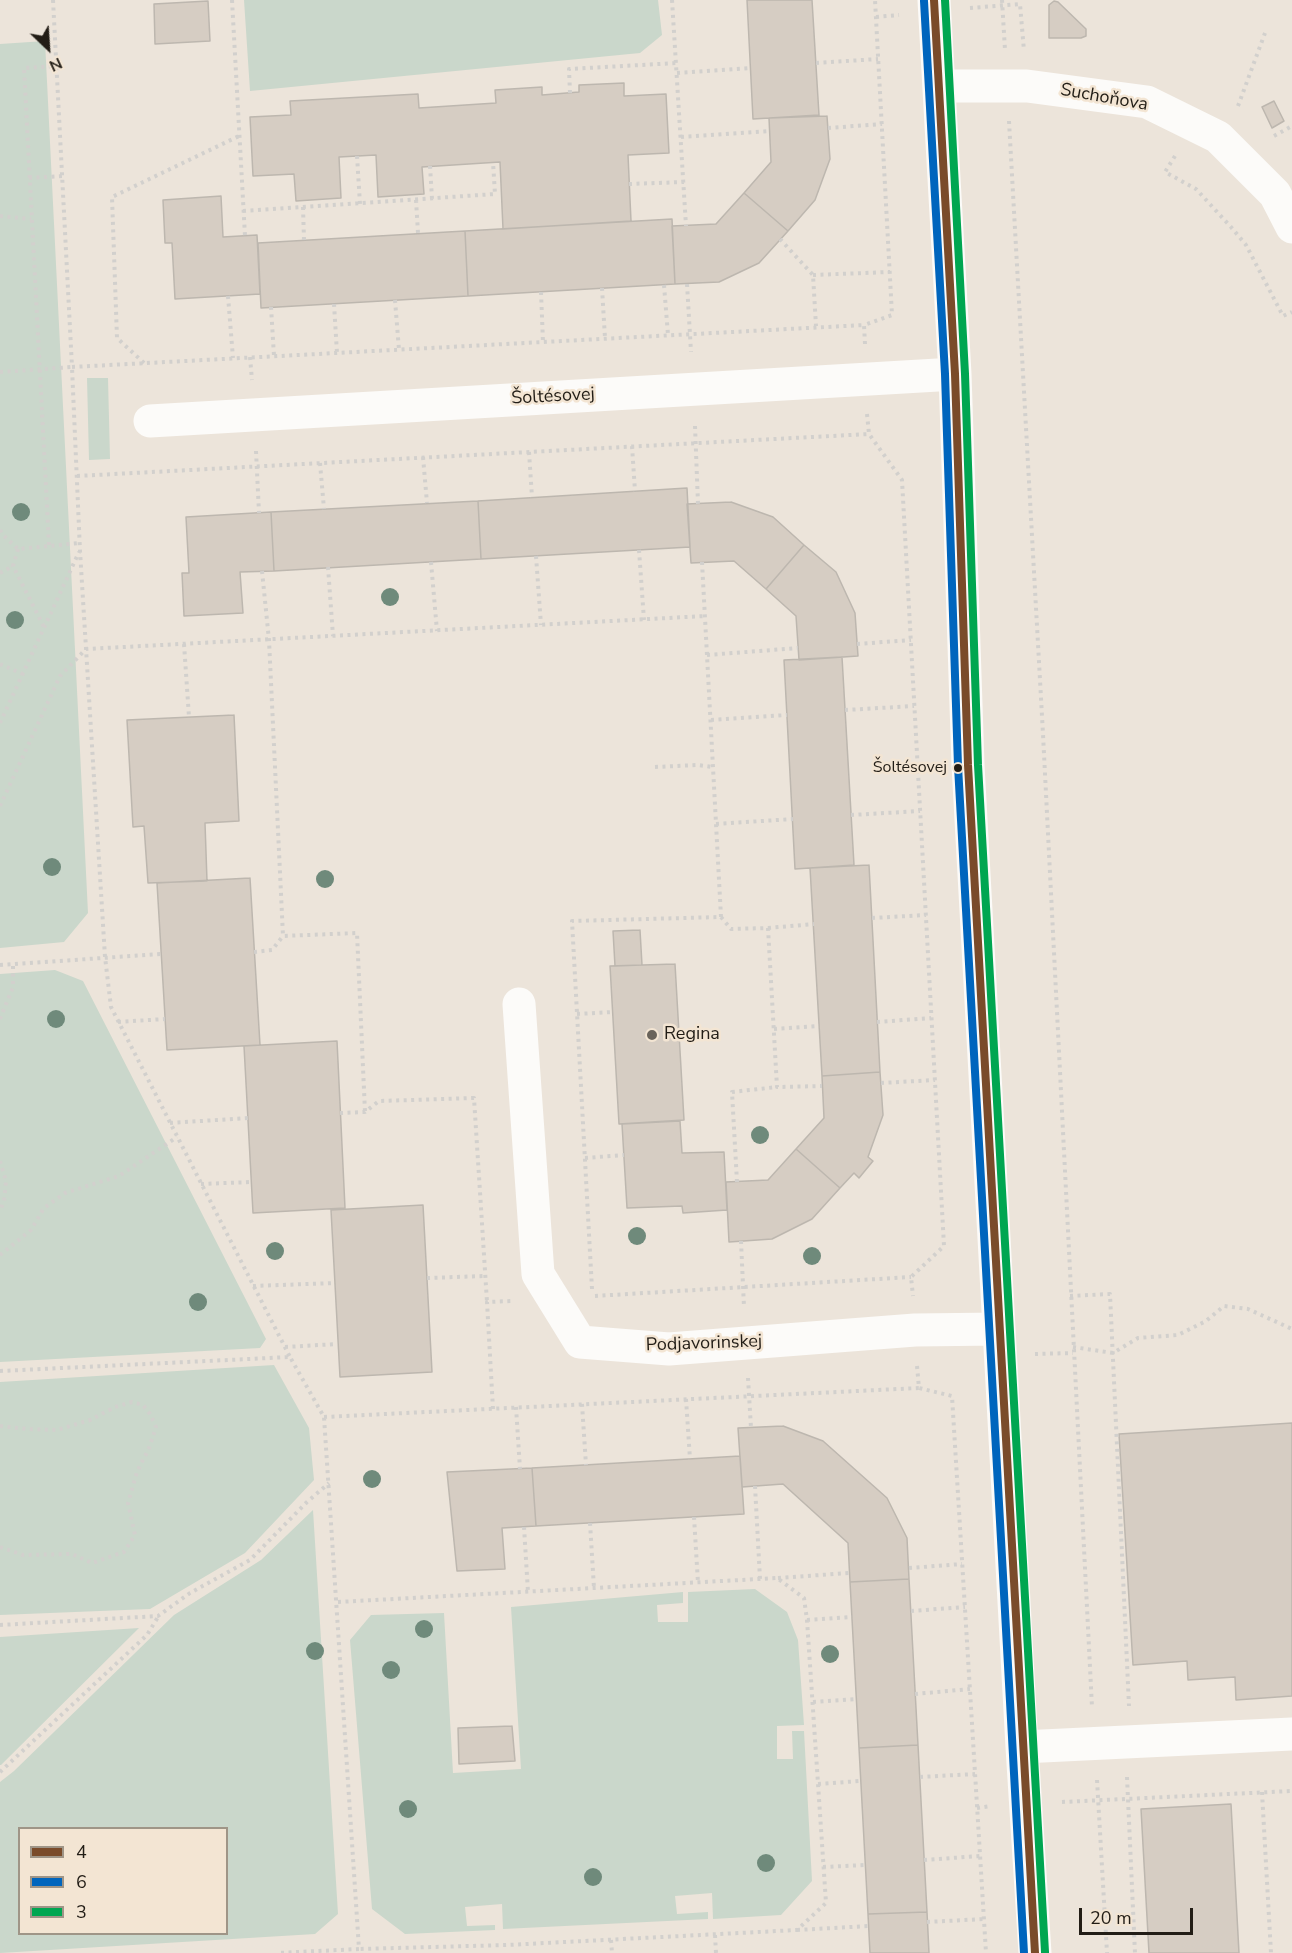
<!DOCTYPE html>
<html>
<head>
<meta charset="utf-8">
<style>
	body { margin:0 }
	#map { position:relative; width:1292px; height:1953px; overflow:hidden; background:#ece4da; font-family:"Nunito Sans",sans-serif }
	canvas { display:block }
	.legend { position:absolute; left:18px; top:1827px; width:210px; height:108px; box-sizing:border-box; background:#f3e5d3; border:2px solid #9f9587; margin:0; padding:8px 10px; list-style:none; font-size:18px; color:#221d16 }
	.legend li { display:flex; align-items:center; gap:12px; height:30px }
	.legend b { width:30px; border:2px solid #9f9587 }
	.north { position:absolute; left:18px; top:18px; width:60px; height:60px; -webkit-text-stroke:4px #f3e5d3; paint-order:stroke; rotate:155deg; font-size:16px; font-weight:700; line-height:24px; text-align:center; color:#221d16 }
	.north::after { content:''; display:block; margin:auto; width:21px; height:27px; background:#221d16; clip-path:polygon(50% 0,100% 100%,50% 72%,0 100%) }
	.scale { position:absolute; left:1079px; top:1908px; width:114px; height:27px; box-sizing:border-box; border:3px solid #221d16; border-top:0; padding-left:8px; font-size:18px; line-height:21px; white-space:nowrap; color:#221d16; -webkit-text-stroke:4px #f3e5d3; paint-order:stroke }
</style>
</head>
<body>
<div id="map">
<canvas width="1292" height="1953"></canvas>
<ul class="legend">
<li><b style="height:8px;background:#7a4b2a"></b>4</li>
<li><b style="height:8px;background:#0065bd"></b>6</li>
<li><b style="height:8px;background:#00a651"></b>3</li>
</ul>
<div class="north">N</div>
<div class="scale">20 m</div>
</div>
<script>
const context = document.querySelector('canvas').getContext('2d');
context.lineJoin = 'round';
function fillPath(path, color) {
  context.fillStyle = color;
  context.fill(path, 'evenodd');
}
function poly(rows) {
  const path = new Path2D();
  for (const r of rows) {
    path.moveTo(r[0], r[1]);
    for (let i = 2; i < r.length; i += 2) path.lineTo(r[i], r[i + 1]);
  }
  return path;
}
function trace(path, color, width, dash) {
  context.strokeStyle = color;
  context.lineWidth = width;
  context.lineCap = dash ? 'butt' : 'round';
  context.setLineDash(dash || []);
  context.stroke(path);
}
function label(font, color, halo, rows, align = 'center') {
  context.font = font + ' "Nunito Sans",sans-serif';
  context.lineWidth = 5;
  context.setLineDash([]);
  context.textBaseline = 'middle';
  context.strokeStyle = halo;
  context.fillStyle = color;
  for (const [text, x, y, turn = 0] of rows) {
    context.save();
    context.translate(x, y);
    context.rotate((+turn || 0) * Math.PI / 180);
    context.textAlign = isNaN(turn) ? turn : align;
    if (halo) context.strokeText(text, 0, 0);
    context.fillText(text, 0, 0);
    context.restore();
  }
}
const green = poly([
	[244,0,658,0,662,35,640,53,250,91],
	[45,41,88,913,64,942,0,948,0,44],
	[87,378,108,378,110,459,89,460],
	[55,970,83,981,266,1339,260,1348,0,1362,0,974],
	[274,1365,309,1428,314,1480,245,1553,150,1609,0,1615,0,1382],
	[313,1510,338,1914,315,1934,0,1953,0,1782,14,1771,174,1615,261,1560],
	[20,1828,226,1828,226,1934,20,1934],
	[755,1589,787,1612,798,1640,804,1725,777,1726,777,1759,793,1759,792,1731,804,1731,812,1881,781,1915,713,1919,712,1893,675,1896,677,1914,708,1912,708,1919,503,1929,502,1904,465,1907,467,1926,495,1925,495,1930,405,1934,372,1909,350,1640,371,1615,444,1613,453,1773,521,1769,511,1607,683,1592,683,1603,657,1605,658,1622,688,1622,688,1592],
	[139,1628,1,1765,0,1765,0,1637]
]);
const building = poly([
	[747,0,812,0,819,115,753,119,747,0],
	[208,1,210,41,155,44,154,4,208,1],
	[1054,1,1058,2,1086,29,1086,36,1081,38,1049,38,1049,5,1054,1],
	[624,83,624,96,666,94,669,153,628,155,631,221,503,229,500,162,422,167,424,194,378,197,376,155,339,157,341,198,296,201,294,174,253,176,250,117,291,115,290,101,418,94,419,108,496,103,495,90,542,87,542,95,579,92,579,85,624,83],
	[1274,101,1284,121,1272,128,1262,107,1274,101],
	[827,116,830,159,815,200,788,231,744,193,771,162,769,118,827,116],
	[744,193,788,231,759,263,719,282,675,284,672,226,716,224,744,193],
	[221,196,223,237,257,235,260,294,175,299,172,243,165,243,163,200,221,196],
	[672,219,675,284,468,296,465,231,672,219],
	[465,231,468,296,261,308,258,243,465,231],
	[687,488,690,547,481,559,478,501,687,488],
	[478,501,481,559,274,571,271,512,478,501],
	[731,502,773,517,804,545,766,589,734,561,691,563,687,504,731,502],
	[271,512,274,571,240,572,243,613,184,616,182,573,189,573,186,517,271,512],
	[804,545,836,572,855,613,858,656,799,660,796,616,766,589,804,545],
	[842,657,854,865,795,869,784,660,842,657],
	[234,715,239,821,205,823,207,881,148,883,144,826,133,827,127,720,234,715],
	[869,865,880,1072,822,1076,810,868,869,865],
	[250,878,260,1045,167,1050,157,883,250,878],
	[640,930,642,965,615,966,613,931,640,930],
	[675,964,684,1120,619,1124,610,966,675,964],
	[337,1041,345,1208,253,1213,244,1046,337,1041],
	[880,1072,883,1115,868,1157,873,1161,859,1178,854,1173,840,1188,796,1149,824,1118,822,1076,880,1072],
	[680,1121,682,1153,724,1152,727,1210,683,1213,682,1206,627,1208,622,1124,680,1121],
	[796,1149,840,1188,812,1219,772,1239,729,1242,726,1182,768,1180,796,1149],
	[423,1205,432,1372,340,1377,331,1210,423,1205],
	[1292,1423,1292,1696,1236,1700,1235,1677,1188,1680,1187,1661,1133,1665,1119,1434,1292,1423],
	[783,1426,823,1441,887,1498,907,1538,909,1579,850,1582,848,1543,783,1484,742,1487,738,1428,783,1426],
	[740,1456,744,1514,536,1526,532,1468,740,1456],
	[532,1468,536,1526,502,1528,505,1569,457,1571,447,1472,532,1468],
	[909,1579,918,1745,859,1748,850,1582,909,1579],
	[512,1726,515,1761,459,1764,458,1728,512,1726],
	[918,1745,927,1912,868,1914,859,1748,918,1745],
	[1231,1804,1239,1953,1149,1953,1141,1809,1231,1804],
	[927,1912,929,1953,870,1953,868,1914,927,1912]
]);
const path = poly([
	[53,0,72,367,864,325],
	[232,0,245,236],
	[672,0,686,226],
	[1002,0,1005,50],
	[970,8,1020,4,1024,51],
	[876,17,899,15],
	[816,63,878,59],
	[677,73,751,68],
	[570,93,569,69,677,63],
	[1238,106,1265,33],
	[1009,121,1043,734,1092,1707],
	[828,128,882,124],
	[1274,136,1292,126],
	[681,137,770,131],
	[357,156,360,204],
	[1175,156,1165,172,1196,189,1231,227,1246,245,1283,316,1292,312],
	[430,166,432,199],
	[29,178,62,176],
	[629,184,684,182],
	[416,200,418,233],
	[303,207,304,240],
	[243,211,495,194,493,162],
	[0,216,31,219],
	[780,239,813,275,816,326],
	[813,275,890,272],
	[687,284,691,352],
	[664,285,668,335],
	[602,288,605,338],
	[541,292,543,342],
	[228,296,233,358],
	[395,300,399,350],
	[334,304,337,353],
	[271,307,274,356],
	[865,344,864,325,892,315,875,0],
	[250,357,252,380],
	[144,363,117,338,112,197,239,136],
	[0,372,72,367,80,551,105,957,111,1007,290,1357],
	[867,414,869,434,902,480,944,1246,911,1277,913,1296],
	[695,426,698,504],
	[632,446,635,491],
	[256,451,259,513],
	[529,452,532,497],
	[423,457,427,503],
	[320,463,324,509],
	[77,476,869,434],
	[0,530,2,534,18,549,79,543],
	[49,545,24,68,56,66],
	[18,549,13,566,44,627],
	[639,550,644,620],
	[536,556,541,625],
	[431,562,437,631],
	[702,562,721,917],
	[328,567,333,636],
	[262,571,269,640,283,936,357,933,365,1112],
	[0,573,13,566],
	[184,644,189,717],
	[857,644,911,640],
	[707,655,798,648],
	[0,664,23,674],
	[845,710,914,706],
	[711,720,787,715],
	[0,723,79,552],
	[655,767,698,765,713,767],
	[0,806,60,676,86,649,705,616],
	[851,815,920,811],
	[716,824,793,819],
	[872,918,926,915],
	[768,928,814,924],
	[254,952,272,950,283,936],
	[0,965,161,954],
	[577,1014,613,1012],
	[0,1019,13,987,13,964],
	[118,1022,165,1019],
	[877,1022,931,1018],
	[774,1029,819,1026],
	[881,1083,935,1080],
	[340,1113,365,1112,379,1101,474,1098,487,1302],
	[170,1123,248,1118],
	[585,1158,624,1155],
	[0,1161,6,1181,4,1201,0,1211],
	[737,1182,732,1092,777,1087],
	[201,1184,251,1182],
	[741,1241,744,1307],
	[0,1255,31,1230,44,1208,65,1193,119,1176,177,1137],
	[427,1278,485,1276],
	[253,1286,335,1283],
	[592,1289,572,921,721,917,731,929,768,928,777,1087,822,1086],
	[595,1296,911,1277],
	[1070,1296,1110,1294,1129,1706],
	[285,1347,337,1344],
	[1073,1347,1113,1353,1138,1338,1178,1335,1206,1321,1224,1306,1248,1309,1292,1329],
	[1035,1354,1073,1353],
	[917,1366,919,1388,952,1396,986,1953],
	[0,1371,290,1357,324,1417,359,1949,278,1953],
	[748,1378,751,1428],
	[686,1399,690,1459],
	[582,1404,586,1465],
	[516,1407,520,1469],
	[493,1409,487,1302,512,1301],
	[324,1417,919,1388],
	[0,1426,27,1429,57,1430,90,1420,115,1407,132,1402,143,1405,150,1414,156,1427,149,1448,137,1472,128,1503,135,1535,124,1552,92,1563,72,1554,23,1555,0,1547],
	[755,1486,760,1579],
	[694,1517,698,1583],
	[590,1523,594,1588],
	[524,1527,528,1592],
	[909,1568,962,1564],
	[778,1578,849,1573],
	[338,1602,777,1578,804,1598,807,1620,826,1903,797,1930,507,1945,359,1949],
	[911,1611,965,1607],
	[807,1620,852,1617],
	[0,1625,158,1616,190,1593,250,1560,307,1502,329,1483],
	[915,1694,970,1689],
	[813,1702,856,1699],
	[0,1772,147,1635,158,1617],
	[920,1777,975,1774],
	[1127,1777,1135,1953],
	[1097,1780,1107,1953],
	[818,1784,860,1781],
	[1262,1792,1271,1953],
	[1062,1802,1292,1791],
	[977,1808,991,1806],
	[924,1860,980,1856],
	[823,1867,865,1865],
	[927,1922,984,1919],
	[797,1930,869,1926],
	[715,1935,716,1953],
	[611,1940,612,1953]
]);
const minor = poly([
	[934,0,955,374,968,765,1022,1747,1035,1953],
	[939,86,1027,86,1147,102,1218,137,1275,194,1292,227],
	[150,421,955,374],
	[519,1004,538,1274,580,1342,669,1349,915,1330,999,1329],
	[1022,1747,1292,1734]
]);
const bus1 = poly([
	[934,0,955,374,968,765,1035,1953]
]);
const bus2 = poly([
	[924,1,945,374,958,766,1024,1953]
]);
const bus3 = poly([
	[945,0,965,374,978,765,1045,1952]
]);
const trees = [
	[21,512],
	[390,597],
	[15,620],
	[52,867],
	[325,879],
	[56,1019],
	[760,1135],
	[637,1236],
	[275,1251],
	[812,1256],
	[198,1302],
	[372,1479],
	[424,1629],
	[315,1651],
	[830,1654],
	[391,1670],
	[408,1809],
	[766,1863],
	[593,1877]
];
const markers = [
	[958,768,5,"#221d16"],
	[652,1035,6,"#69635b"]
];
const busNames = [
	["Šoltésovej",947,768]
];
const streetNames = [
	["Suchoňova",1104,98,10],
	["Šoltésovej",553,397,-3],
	["Podjavorinskej",704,1344,-2]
];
const poiNames = [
	["Regina",664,1035]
];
fillPath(green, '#cad7cb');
fillPath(building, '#d6cdc3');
trace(building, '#bdb7af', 1.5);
trace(path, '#d2d0cd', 4, [3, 4.5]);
trace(minor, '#fcfbf9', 33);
trace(bus1, '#7a4b2a', 8);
trace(bus2, '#0065bd', 8);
trace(bus3, '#00a651', 8);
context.fillStyle = '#6f8a7b';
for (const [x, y] of trees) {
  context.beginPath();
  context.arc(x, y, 9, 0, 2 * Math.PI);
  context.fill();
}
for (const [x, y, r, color] of markers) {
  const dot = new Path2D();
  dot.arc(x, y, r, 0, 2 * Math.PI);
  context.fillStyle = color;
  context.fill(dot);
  trace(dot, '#f3e5d3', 2);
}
label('16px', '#221d16', '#f3e5d3', busNames, 'right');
label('18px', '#221d16', '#f3e5d3', streetNames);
label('18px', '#221d16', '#f3e5d3', poiNames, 'left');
</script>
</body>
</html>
